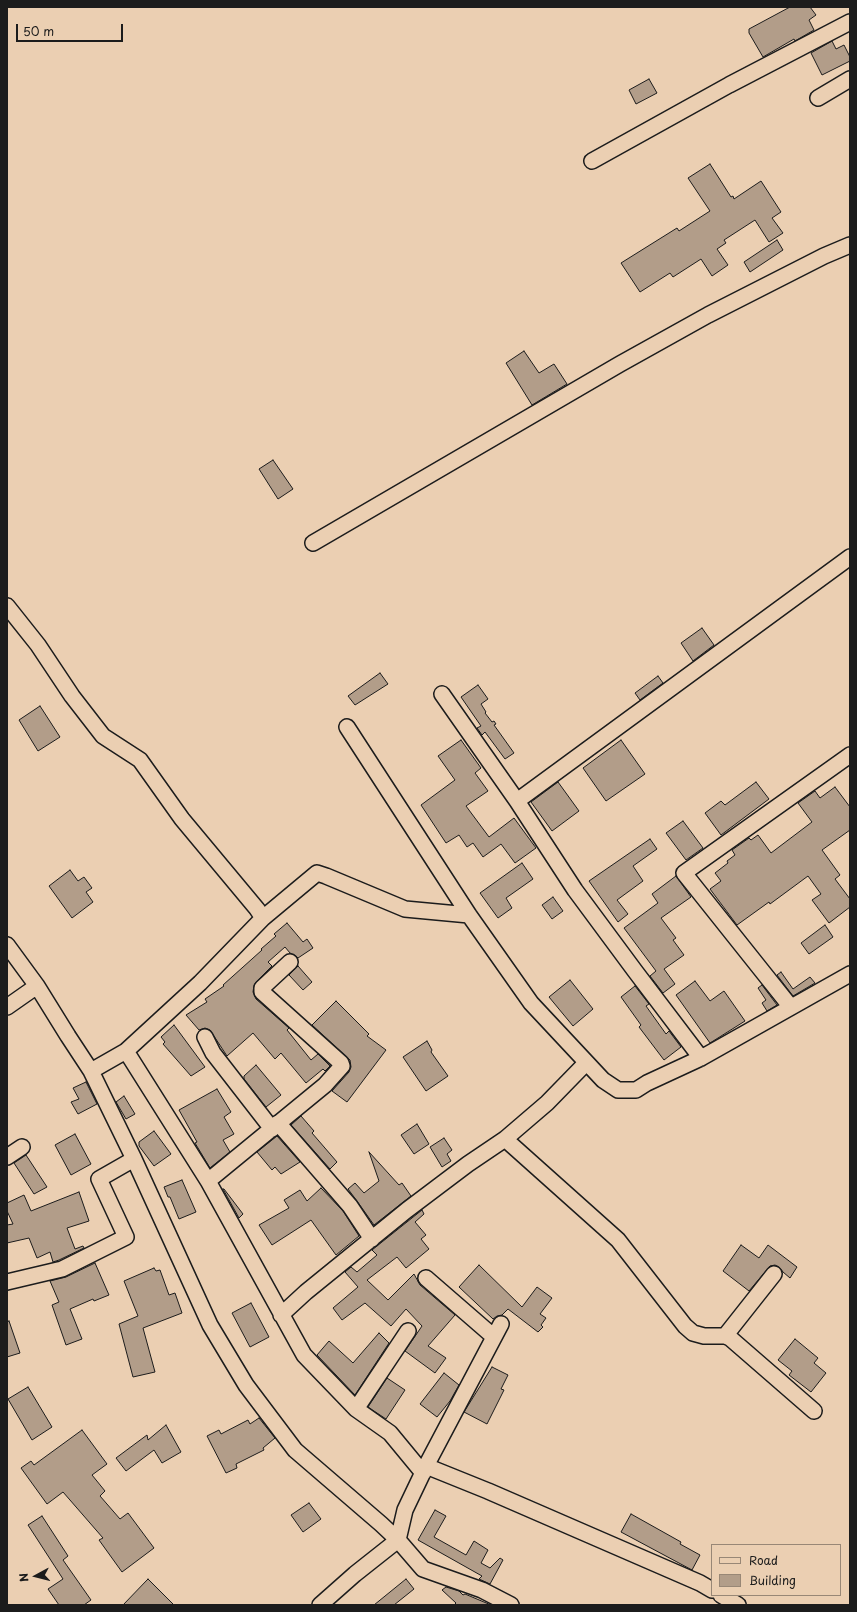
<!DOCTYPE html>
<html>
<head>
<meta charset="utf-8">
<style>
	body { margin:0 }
	#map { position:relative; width:857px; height:1612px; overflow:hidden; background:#ebcfb2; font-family:"Playpen Sans",sans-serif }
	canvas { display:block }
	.frame { position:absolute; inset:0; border:8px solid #1c1c1c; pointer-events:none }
	.legend { position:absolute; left:711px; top:1544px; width:130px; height:52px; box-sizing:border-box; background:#ebcfb2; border:1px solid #988776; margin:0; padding:5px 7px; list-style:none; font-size:12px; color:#1c1c1c }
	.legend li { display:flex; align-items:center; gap:8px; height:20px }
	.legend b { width:20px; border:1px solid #988776 }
	.north { position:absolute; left:16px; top:1556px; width:40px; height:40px; -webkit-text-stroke:3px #ebcfb2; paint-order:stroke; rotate:263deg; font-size:11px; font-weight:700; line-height:16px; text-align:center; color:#1c1c1c }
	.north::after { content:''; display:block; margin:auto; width:14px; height:18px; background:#1c1c1c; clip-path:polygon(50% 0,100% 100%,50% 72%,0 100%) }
	.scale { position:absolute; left:16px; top:24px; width:107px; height:18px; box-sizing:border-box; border:2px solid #1c1c1c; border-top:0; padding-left:5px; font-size:12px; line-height:14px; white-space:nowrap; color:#1c1c1c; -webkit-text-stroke:3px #ebcfb2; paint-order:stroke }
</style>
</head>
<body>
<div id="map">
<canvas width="857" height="1612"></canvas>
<div class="frame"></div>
<ul class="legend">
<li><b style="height:5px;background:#ebcfb2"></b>Road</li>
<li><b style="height:11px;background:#b29d89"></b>Building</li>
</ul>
<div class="north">N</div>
<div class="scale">50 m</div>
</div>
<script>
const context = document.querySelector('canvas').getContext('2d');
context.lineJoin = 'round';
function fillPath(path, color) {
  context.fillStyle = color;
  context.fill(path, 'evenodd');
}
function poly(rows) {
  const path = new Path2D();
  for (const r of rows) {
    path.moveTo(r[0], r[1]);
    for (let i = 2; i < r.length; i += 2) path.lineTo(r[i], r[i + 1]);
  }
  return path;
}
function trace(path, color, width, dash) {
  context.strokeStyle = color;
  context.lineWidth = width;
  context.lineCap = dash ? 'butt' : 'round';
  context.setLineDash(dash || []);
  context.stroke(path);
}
const building = poly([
	[790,7,810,7,816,15,809,20,814,30,795,41,794,39,763,57,749,33,749,29,790,7],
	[832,41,836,49,844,45,850,57,850,61,822,75,811,53,832,41],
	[649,79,657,93,636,104,629,90,649,79],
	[710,164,731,197,733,196,734,199,761,181,781,212,772,218,783,233,769,242,755,220,724,240,726,243,717,249,728,265,712,276,701,259,673,277,670,273,640,292,621,263,677,228,679,231,710,211,688,178,710,164],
	[777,240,783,250,750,272,744,262,777,240],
	[524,351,539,373,554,364,567,384,532,405,506,363,524,351],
	[273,460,293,489,278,499,259,469,273,460],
	[702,628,714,645,693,661,681,643,702,628],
	[380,673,388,684,355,705,348,696,380,673],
	[658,676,663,683,640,700,635,693,658,676],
	[478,685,488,699,481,704,486,712,485,713,492,722,494,721,496,724,494,725,514,753,505,759,485,732,482,735,477,728,481,726,461,697,478,685],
	[40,706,60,737,38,751,19,720,40,706],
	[461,740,481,768,475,773,488,791,466,806,489,837,514,818,536,848,515,863,501,844,483,857,473,843,467,847,459,835,446,843,421,805,455,780,438,756,461,740],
	[621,740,645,774,606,801,583,768,621,740],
	[558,782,579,811,552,831,531,802,558,782],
	[756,782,769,799,721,835,705,813,721,801,725,805,756,782],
	[835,787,850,807,850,830,822,850,840,875,835,879,850,899,850,907,829,923,812,900,821,894,808,876,770,904,769,902,737,925,710,889,721,881,715,873,728,863,727,861,735,855,732,850,749,838,751,840,758,835,771,853,812,822,798,803,815,791,820,798,835,787],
	[683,821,703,848,686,860,666,833,683,821],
	[650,839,657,849,633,866,643,881,617,900,628,914,618,922,589,881,650,839],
	[522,863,533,879,506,898,512,908,498,918,480,893,522,863],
	[70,870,78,881,84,877,92,888,86,892,93,902,72,918,49,886,70,870],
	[676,876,691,897,661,918,676,938,673,940,684,955,664,969,675,984,663,993,650,976,656,971,624,928,658,903,652,894,676,876],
	[553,897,563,911,552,919,542,905,553,897],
	[287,923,303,942,307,939,313,948,298,958,296,956,290,953,285,947,268,962,272,966,256,982,254,985,253,992,256,999,289,1028,287,1030,311,1060,318,1054,330,1066,325,1071,323,1069,306,1083,281,1053,275,1059,253,1033,227,1056,210,1030,205,1028,199,1030,186,1015,207,1002,205,999,224,986,223,985,262,950,261,949,276,936,274,934,287,923],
	[825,925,833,937,809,954,801,943,825,925],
	[298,966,312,982,303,990,289,975,298,966],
	[781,972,793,989,810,977,815,983,793,996,777,975,781,972],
	[570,980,593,1009,573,1026,549,997,570,980],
	[695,981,710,1001,724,991,745,1021,710,1043,676,995,695,981],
	[762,985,777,1005,767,1011,762,1003,766,1000,758,988,762,985],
	[635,986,649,1004,646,1006,666,1034,669,1031,681,1047,664,1060,639,1027,641,1025,621,997,635,986],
	[336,1001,369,1034,367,1036,386,1050,347,1102,332,1091,349,1072,351,1067,350,1060,312,1025,336,1001],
	[174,1025,205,1067,191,1076,163,1044,165,1042,161,1037,174,1025],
	[427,1041,432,1050,431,1052,448,1076,426,1091,403,1057,427,1041],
	[256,1065,281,1095,266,1107,244,1079,244,1076,256,1065],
	[86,1082,97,1104,78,1114,71,1102,79,1099,73,1088,86,1082],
	[217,1089,231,1112,224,1117,234,1134,223,1140,230,1152,210,1168,195,1143,197,1142,179,1110,217,1089],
	[124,1096,135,1114,126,1119,116,1102,124,1096],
	[301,1116,314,1131,312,1133,337,1162,330,1169,291,1125,301,1116],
	[417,1124,429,1144,414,1154,401,1135,417,1124],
	[154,1131,171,1154,154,1166,139,1146,139,1142,154,1131],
	[75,1134,91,1164,71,1175,55,1145,75,1134],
	[277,1136,300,1162,281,1174,275,1167,272,1170,257,1152,277,1136],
	[444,1138,452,1150,447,1154,451,1161,442,1167,430,1147,444,1138],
	[369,1152,399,1185,402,1183,411,1196,374,1225,357,1201,348,1189,355,1183,364,1193,379,1181,369,1152],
	[26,1155,47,1187,34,1194,14,1163,26,1155],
	[182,1180,196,1212,179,1219,170,1197,168,1197,164,1187,182,1180],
	[321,1188,343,1211,359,1236,336,1255,311,1220,272,1245,259,1225,289,1208,284,1200,300,1190,307,1201,321,1188],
	[223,1189,224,1189,243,1214,239,1218,223,1189],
	[79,1192,89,1221,67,1228,75,1249,83,1246,84,1248,59,1260,53,1262,50,1252,37,1258,29,1238,7,1243,7,1225,13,1224,7,1211,7,1203,24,1195,31,1211,79,1192],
	[422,1210,424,1214,415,1222,426,1235,421,1239,429,1249,406,1268,397,1257,367,1280,388,1300,414,1274,420,1285,455,1315,428,1346,446,1358,435,1373,405,1351,422,1326,406,1309,391,1326,365,1303,342,1320,333,1308,358,1287,345,1272,351,1267,357,1272,377,1255,372,1250,422,1210],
	[741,1245,759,1258,768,1245,797,1267,790,1278,783,1272,779,1267,775,1265,770,1266,749,1291,723,1271,741,1245],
	[95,1263,109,1295,94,1301,93,1299,70,1309,82,1339,66,1345,52,1305,59,1302,50,1281,66,1277,95,1263],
	[479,1265,522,1307,537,1287,552,1298,540,1314,546,1318,541,1325,543,1327,538,1332,508,1309,502,1315,497,1316,493,1319,459,1287,479,1265],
	[154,1268,156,1271,160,1270,169,1295,175,1293,182,1313,143,1328,155,1372,133,1377,119,1324,138,1316,124,1281,154,1268],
	[251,1303,269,1337,250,1347,232,1313,251,1303],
	[9,1321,20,1353,7,1357,7,1322,9,1321],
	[379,1333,389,1343,355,1395,317,1355,329,1341,353,1363,379,1333],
	[795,1339,818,1358,814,1363,826,1373,811,1392,789,1375,792,1371,778,1360,795,1339],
	[492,1367,508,1375,501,1389,504,1390,487,1424,464,1412,492,1367],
	[444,1373,459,1385,450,1401,437,1417,420,1404,444,1373],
	[387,1378,405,1390,386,1419,368,1407,387,1378],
	[28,1387,52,1427,32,1440,8,1399,28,1387],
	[259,1418,275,1438,263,1448,264,1450,236,1464,237,1468,226,1473,207,1436,219,1430,221,1434,248,1420,250,1424,259,1418],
	[166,1425,181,1452,162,1463,154,1450,126,1471,116,1458,147,1435,148,1440,166,1425],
	[82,1430,107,1464,92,1475,105,1491,100,1496,120,1519,128,1513,154,1548,122,1572,99,1540,103,1538,63,1492,47,1504,21,1468,31,1461,34,1465,82,1430],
	[309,1503,321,1519,303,1532,291,1515,309,1503],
	[435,1510,446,1516,434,1537,466,1555,474,1541,488,1550,481,1563,490,1568,500,1558,503,1560,490,1584,479,1579,482,1576,418,1540,435,1510],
	[631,1514,681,1542,680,1544,700,1555,692,1570,621,1532,631,1514],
	[42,1516,68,1556,63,1560,91,1600,84,1605,59,1605,48,1589,63,1579,28,1525,42,1516],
	[148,1579,174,1605,123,1605,148,1579],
	[406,1579,414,1589,394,1605,374,1605,406,1579],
	[446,1587,459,1591,463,1595,465,1594,491,1605,454,1605,456,1603,442,1590,446,1587]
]);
const minor = poly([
	[818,98,850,79],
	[592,161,729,85,850,22],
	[313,543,620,364,708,315,824,256,850,245],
	[7,606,38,645,72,696,103,736,140,760,182,819,257,909,263,918],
	[442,694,517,801,575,890,635,971,701,1058],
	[347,727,469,915,531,1003,603,1080,618,1090,636,1090,647,1083,701,1058,850,974],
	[517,801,850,557],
	[7,945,37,986,68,1036,91,1071,134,1159,210,1325,246,1385,295,1450,381,1524,398,1540,423,1569,482,1590,511,1605],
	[790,1006,684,873,850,755],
	[7,1007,37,986],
	[205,1037,213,1053,272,1129],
	[126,1051,208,1181,304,1355,356,1409,390,1433,423,1473],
	[91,1071,126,1051,200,983,263,918,317,873,326,876,405,909,469,915],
	[278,1123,350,1206,372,1239],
	[505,1139,618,1240,685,1326,693,1333,704,1336,725,1336,730,1338,814,1411],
	[7,1157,22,1147],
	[208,1181,325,1085,342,1066,341,1063,262,992,262,988,290,962],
	[426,1278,494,1337],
	[7,1282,62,1269,126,1237,99,1179,134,1159],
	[281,1315,306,1292,407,1210,468,1164,505,1139,547,1103,586,1063],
	[725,1336,774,1274],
	[356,1409,408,1331],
	[426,1466,488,1491,700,1583,712,1590],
	[721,1595,738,1605],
	[320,1605,355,1574,398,1540,405,1510,426,1466,501,1324]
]);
fillPath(building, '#b29d89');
trace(building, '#1c1c1c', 1);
trace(minor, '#1c1c1c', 18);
trace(minor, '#ebcfb2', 15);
</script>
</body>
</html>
